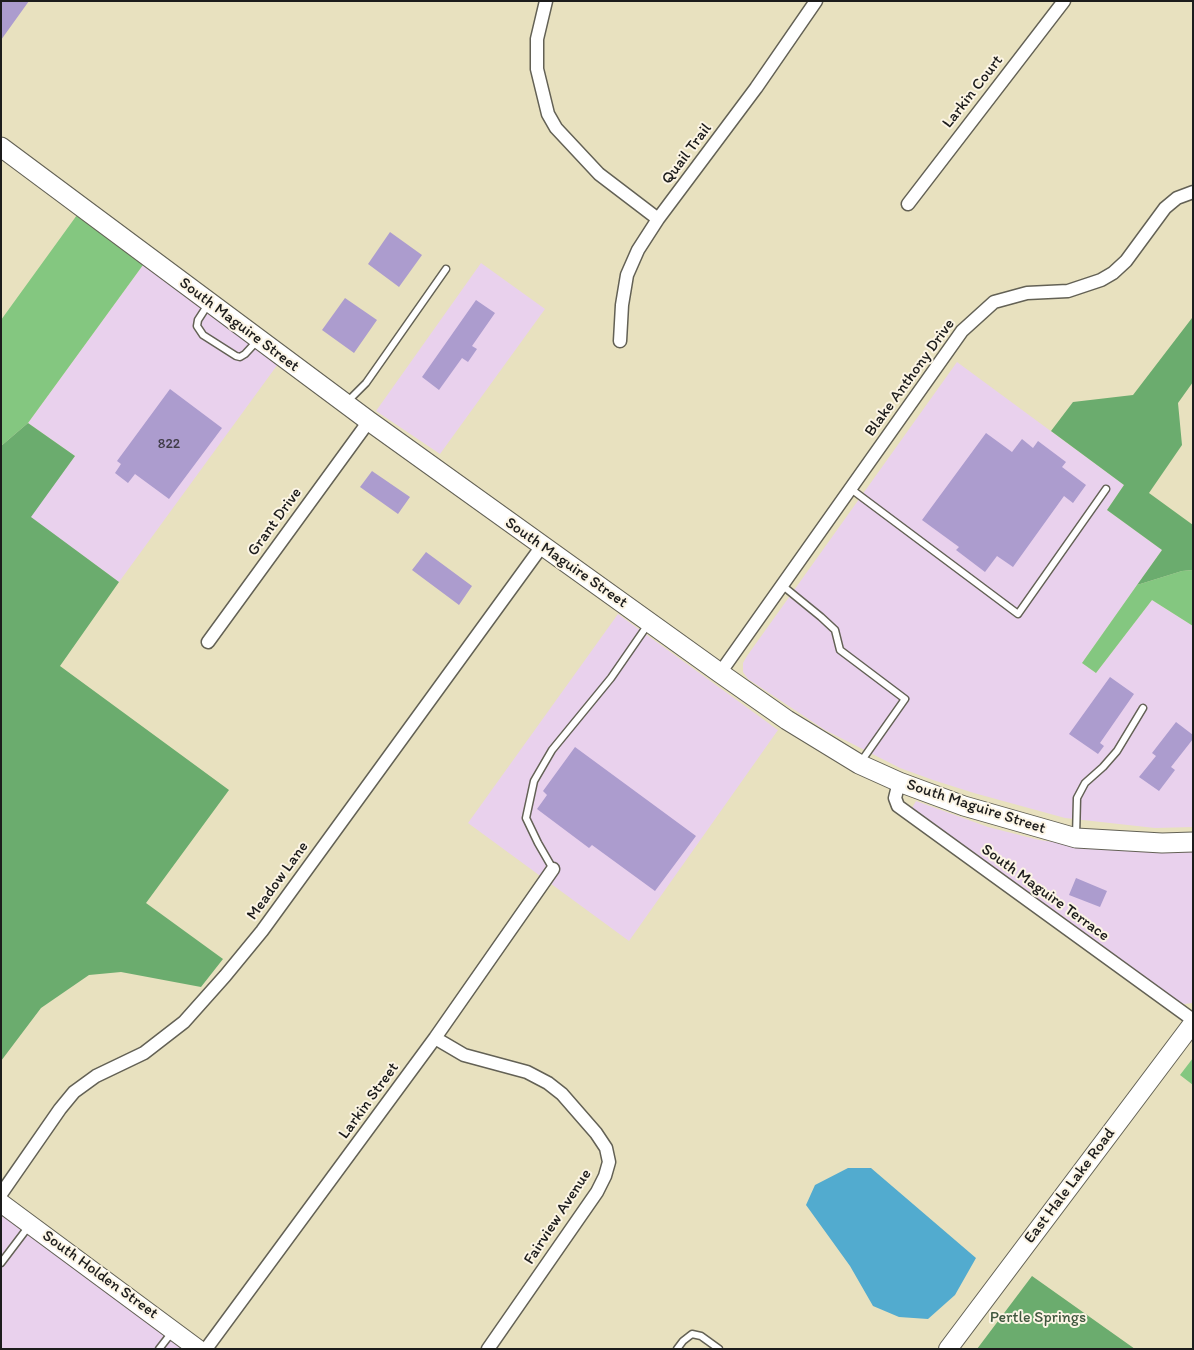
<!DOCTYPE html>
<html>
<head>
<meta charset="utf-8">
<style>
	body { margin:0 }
	#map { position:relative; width:1194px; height:1350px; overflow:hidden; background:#e8e1bf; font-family:Itim,sans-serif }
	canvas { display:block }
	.frame { position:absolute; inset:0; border:2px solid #1c1c1c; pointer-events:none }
</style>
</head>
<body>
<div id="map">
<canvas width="1194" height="1350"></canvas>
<div class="frame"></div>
</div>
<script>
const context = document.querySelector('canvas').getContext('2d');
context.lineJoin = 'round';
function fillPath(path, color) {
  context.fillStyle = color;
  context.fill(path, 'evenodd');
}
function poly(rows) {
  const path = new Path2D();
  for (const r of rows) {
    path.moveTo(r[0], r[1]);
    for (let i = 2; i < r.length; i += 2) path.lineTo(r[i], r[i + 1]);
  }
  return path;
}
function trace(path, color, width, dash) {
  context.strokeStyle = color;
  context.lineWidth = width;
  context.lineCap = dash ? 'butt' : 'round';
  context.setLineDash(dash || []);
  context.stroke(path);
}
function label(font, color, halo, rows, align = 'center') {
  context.font = font + ' Itim,sans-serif';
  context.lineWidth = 4;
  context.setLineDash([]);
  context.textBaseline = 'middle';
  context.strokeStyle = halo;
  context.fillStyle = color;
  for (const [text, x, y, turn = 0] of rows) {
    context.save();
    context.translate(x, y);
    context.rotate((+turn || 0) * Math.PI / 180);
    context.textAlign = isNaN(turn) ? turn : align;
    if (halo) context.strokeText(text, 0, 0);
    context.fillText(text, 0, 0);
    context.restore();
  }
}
const built = poly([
	[481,263,545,309,440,454,376,411],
	[143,265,278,364,119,582,30,517,75,456,28,423],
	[957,362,1124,485,1107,510,1162,550,1082,663,1096,673,1152,600,1193,626,1193,827,1155,828,1065,818,974,793,933,780,900,768,825,730,748,679,743,672,743,663,747,656],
	[618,614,778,730,629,941,468,823],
	[916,801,988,827,1039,840,1089,847,1193,850,1193,1003,1184,1004,1172,998,920,814,912,808],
	[1,1203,198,1349,1,1349]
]);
const green = poly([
	[77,215,143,265,28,423,1,446,1,320],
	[1193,570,1193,626,1152,600,1096,673,1082,663,1137,585,1182,571],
	[1193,1058,1193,1085,1180,1075]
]);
const forest = poly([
	[1192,318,1193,382,1178,403,1182,445,1149,493,1193,525,1193,570,1182,571,1137,585,1162,550,1107,510,1124,485,1051,431,1073,402,1133,395],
	[28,423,75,456,31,517,119,582,60,666,229,790,146,903,223,959,201,987,121,972,89,975,41,1008,1,1061,1,446],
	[1032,1276,1135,1349,977,1349]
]);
const water = poly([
	[848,1168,871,1168,976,1258,955,1295,928,1319,899,1317,873,1306,850,1266,806,1205,815,1185]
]);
const building = poly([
	[1,1,29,1,1,40],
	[390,232,422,255,399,287,368,264],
	[345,298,377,320,354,353,322,330],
	[476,300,495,313,472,346,477,349,468,362,462,358,439,390,422,377],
	[170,389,222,428,169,499,135,474,128,483,115,473,121,464,117,461],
	[986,433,1012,452,1022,439,1033,448,1038,441,1066,462,1062,467,1086,485,1073,503,1064,496,1013,567,997,556,985,572,956,550,959,547,922,520],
	[372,471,410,497,398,514,360,487],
	[426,552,472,586,459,605,412,570],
	[1110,677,1134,694,1100,743,1104,746,1098,754,1069,734],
	[1176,722,1193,735,1193,739,1171,767,1175,770,1159,791,1139,777,1156,756,1152,753],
	[575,747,696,836,655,891,592,845,589,848,537,809,547,795,543,791],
	[1076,878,1107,891,1100,907,1069,895]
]);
const service = poly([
	[209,303,198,320,197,326,203,335,236,356,240,357,245,354,258,340],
	[346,403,366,383,446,269],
	[851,489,1018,614,1106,489],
	[783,586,821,617,835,630,840,650,905,699,860,763],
	[1076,837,1077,798,1085,783,1103,767,1117,751,1143,708],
	[553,869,538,843,526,818,534,781,552,750,611,678,649,623],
	[1,1263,29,1226],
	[159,1349,173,1331],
	[677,1349,683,1341,692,1334,701,1336,719,1349]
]);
const minor = poly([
	[546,1,537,39,537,69,548,114,556,128,599,174,658,219],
	[908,204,1064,1],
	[620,341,622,305,627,275,638,250,658,219,756,88,816,1],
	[208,642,369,421],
	[720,673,962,331,994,302,1027,293,1068,291,1101,280,1113,273,1126,261,1165,208,1177,198,1193,192],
	[899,782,895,798,898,806,1193,1020],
	[435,1038,464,1055,527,1072,548,1083,562,1094,596,1133,606,1148,609,1162,605,1176,597,1192,488,1349],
	[1,1194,60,1109,74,1092,96,1076,144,1053,184,1022,225,976,262,931,542,546],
	[206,1349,435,1038,553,869]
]);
const secondary = poly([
	[1,1203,198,1349],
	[948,1349,1193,1023]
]);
const primary = poly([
	[1,147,369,421,720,673,787,720,859,764,899,782,964,806,1076,838,1162,843,1193,842]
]);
const numberNames = [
	["822",169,444]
];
const streetNames = [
	["Larkin Court",973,92,-52],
	["Quail Trail",687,154,-53],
	["South Maguire Street",239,325,37],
	["Blake Anthony Drive",910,378,-54],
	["Grant Drive",275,522,-54],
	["South Maguire Street",566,563,35],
	["South Maguire Street",976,807,18],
	["Meadow Lane",278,881,-54],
	["South Maguire Terrace",1045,893,36],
	["Larkin Street",369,1101,-54],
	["East Hale Lake Road",1070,1186,-53],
	["Fairview Avenue",558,1217,-57],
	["South Holden Street",100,1275,36]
];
const parkNames = [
	["Pertle Springs",1038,1318]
];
fillPath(built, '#e9d1ed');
fillPath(green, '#84c780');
fillPath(forest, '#6bac6e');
fillPath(water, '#52abcf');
fillPath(building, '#ac9cce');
trace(service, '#636155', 9);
trace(minor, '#636155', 15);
trace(secondary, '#636155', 20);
trace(primary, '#636155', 21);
trace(service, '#fff', 6);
trace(minor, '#fff', 12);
trace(secondary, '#fff', 18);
trace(primary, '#fff', 19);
label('14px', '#403c48', null, numberNames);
label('16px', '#1c1c1c', '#fcf5e5', streetNames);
label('16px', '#40583f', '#fcf5e5', parkNames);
</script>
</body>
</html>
